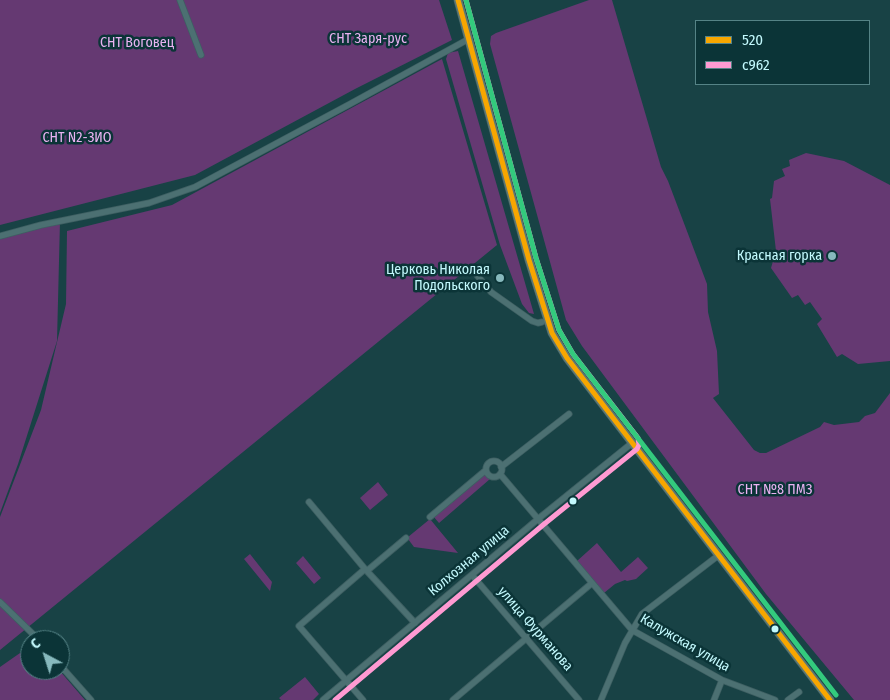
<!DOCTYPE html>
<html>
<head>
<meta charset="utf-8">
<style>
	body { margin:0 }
	#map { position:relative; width:890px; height:700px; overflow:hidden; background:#184245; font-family:"Fira Sans Condensed",sans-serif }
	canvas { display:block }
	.legend { position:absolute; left:695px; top:20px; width:175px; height:65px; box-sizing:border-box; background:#0b3437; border:1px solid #558386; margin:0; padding:6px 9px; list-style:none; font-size:15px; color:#c3f9fd }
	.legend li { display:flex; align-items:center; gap:10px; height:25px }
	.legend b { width:25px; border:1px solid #558386 }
	.north { position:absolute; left:20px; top:630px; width:50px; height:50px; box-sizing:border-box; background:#0b3437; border:1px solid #558386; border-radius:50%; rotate:320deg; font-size:14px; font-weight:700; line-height:20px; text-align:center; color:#c3f9fd }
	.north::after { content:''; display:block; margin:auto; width:18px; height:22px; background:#87b9bd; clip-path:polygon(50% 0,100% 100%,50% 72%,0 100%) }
</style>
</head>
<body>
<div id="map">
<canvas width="890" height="700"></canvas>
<ul class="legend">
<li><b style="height:6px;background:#f7a600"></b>520</li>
<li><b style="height:6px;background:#ff9ad2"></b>с962</li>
</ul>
<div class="north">С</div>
</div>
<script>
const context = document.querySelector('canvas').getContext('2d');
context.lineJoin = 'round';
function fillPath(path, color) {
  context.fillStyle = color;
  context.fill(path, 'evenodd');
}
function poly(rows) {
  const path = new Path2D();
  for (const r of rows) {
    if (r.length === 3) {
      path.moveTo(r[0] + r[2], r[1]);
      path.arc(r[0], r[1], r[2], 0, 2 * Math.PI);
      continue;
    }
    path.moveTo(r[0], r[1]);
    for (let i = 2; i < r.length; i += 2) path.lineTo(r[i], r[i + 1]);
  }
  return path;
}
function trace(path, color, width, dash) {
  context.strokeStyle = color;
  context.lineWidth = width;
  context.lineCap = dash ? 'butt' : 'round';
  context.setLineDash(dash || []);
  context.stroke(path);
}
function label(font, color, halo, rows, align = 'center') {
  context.font = font + ' "Fira Sans Condensed",sans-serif';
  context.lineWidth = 5;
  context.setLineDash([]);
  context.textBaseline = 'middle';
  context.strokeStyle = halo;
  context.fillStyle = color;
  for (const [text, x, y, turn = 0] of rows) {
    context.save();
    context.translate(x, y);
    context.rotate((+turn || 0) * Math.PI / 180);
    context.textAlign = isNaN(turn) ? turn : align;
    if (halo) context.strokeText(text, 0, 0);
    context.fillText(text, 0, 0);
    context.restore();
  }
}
const green = poly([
	[0,0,439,0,452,40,355,89,195,175,0,225],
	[589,0,612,0,661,167,668,181,707,284,708,312,717,351,719,394,713,398,754,450,760,453,766,453,820,427,824,422,834,425,859,422,865,416,875,413,890,393,890,700,854,700,766,594,582,346,566,320,490,44,491,36,496,33],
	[458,51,534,314,529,313,522,304,500,245,446,59,448,53],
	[442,59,497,245,0,650,0,517,41,410,66,304,67,231,172,205],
	[806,153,844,161,890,185,890,361,858,364,842,354,837,357,817,324,822,319,810,302,805,305,798,295,792,298,771,268,776,251,770,199,772,198,774,181,785,176,782,169,790,166,789,160],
	[60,221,57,341,18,464,0,513,0,234],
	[484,473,490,479,439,523,433,516],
	[378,482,388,495,370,510,360,498],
	[430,519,458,553,414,547,408,539,408,537],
	[597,543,621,572,638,557,648,568,636,579,627,581,625,580,615,584,604,593,577,561],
	[250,554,272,582,270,591,244,559],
	[303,556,321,578,314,584,296,563],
	[30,646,30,670,59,670,85,700,0,700,0,667],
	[305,677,319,694,313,700,281,700,279,698]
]);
const minor = poly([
	[180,0,201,55],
	[0,236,41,225,149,203,195,187,350,104,465,41],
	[471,268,491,292,532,321,538,323,542,322],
	[494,469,8],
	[501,467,569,414],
	[500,474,632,630,722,680,775,700],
	[309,502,365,569,415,623],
	[430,517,486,470],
	[368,570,406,538],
	[472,575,579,700],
	[0,602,39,640],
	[60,665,91,700],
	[323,700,538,519,632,443],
	[363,700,299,626,365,569],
	[453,700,592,583],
	[601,700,625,643,642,614,715,558],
	[714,700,722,680],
	[788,700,799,692]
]);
const major = poly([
	[458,0,529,260,552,333,567,358,830,700]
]);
const bus1 = poly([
	[458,0,529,260,552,333,567,358,830,700]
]);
const bus2 = poly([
	[335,700,543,525,637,449,639,445,638,438,573,354,559,330,536,258,466,0]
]);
const bus3 = poly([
	[466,0,536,258,559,330,573,354,836,695]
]);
const markers = [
	[832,256,5,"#87b9bd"],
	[500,278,5,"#87b9bd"],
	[573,501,4.5,"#c3f9fd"],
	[775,629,4.5,"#c3f9fd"]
];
const parkNames = [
	["СНТ Заря-рус",368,39],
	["СНТ Воговец",137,43],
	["СНТ N2-ЗИО",77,138],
	["СНТ №8 ПМЗ",775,490]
];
const poiNames = [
	["Красная горка",822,256],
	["Церковь Николая",490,270],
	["Подольского",490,286]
];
const streetNames = [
	["Колхозная улица",469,561,-40],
	["улица Фурманова",535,629,49],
	["Калужская улица",685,643,30]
];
fillPath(green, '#653972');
trace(minor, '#3e5f62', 7);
trace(major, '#3e5f62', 9);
trace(minor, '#4c7072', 5.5);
trace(major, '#5f7872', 8);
trace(bus1, '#f7a600', 5);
trace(bus2, '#ff9ad2', 5);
trace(bus3, '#33ca7d', 5);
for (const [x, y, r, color] of markers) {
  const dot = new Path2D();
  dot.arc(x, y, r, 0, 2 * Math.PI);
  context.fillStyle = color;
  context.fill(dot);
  trace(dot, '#0b3437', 2);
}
label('14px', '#eab2f2', '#0b3437', parkNames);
label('14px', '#c3f9fd', '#0b3437', poiNames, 'right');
label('14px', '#c3f9fd', '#0b3437', streetNames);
</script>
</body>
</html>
